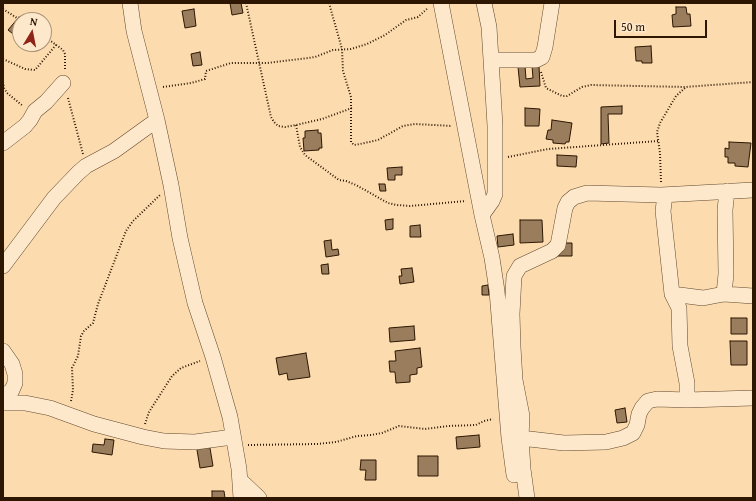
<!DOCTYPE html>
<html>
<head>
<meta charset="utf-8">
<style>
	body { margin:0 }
	#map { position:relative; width:756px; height:501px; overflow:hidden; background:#fcdcaf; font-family:"Gentium Book Plus",serif }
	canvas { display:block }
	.frame { position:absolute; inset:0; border:4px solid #2d1703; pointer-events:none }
	.north { position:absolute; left:12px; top:12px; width:40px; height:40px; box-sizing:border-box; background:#fde8cb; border:1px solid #aa947b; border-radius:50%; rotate:10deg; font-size:11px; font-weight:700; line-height:16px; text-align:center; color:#2d1703 }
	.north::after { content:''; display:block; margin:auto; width:14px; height:18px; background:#8f2418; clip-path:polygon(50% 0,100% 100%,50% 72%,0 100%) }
	.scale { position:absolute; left:614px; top:20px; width:93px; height:18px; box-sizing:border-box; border:2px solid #2d1703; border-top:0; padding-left:5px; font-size:12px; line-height:14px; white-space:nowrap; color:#2d1703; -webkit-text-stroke:3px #fde8cb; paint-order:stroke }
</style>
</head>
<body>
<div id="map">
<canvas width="756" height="501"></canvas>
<div class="frame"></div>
<div class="north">N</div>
<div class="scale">50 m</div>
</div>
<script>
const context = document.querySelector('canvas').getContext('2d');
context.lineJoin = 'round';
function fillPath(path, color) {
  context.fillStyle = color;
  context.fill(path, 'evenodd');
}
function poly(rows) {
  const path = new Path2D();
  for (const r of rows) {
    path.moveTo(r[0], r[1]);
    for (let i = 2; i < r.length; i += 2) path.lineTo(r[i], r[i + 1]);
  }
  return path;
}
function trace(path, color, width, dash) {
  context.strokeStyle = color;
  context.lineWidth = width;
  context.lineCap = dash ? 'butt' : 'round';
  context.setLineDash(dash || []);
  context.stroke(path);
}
const building = poly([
	[230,3,241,3,243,13,232,15,230,3],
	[676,7,686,7,687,14,690,14,691,26,673,27,672,15,676,14,676,7],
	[194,9,196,26,185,28,182,11,194,9],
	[19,17,23,20,20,20,20,33,17,37,8,30,19,17],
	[651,46,652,63,642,63,642,61,636,61,635,47,651,46],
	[200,52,202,65,193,66,191,54,200,52],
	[525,66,526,79,533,78,532,66,539,66,540,86,520,87,518,67,525,66],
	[622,106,622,114,608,114,609,143,601,144,601,107,622,106],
	[525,108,540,109,539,126,525,126,525,108],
	[552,120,572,123,569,142,566,142,565,144,553,143,553,140,546,139,548,130,551,130,552,120],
	[318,130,318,133,321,133,322,148,319,148,319,150,304,151,303,138,305,138,305,131,318,130],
	[729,142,751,143,748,167,735,166,735,163,728,163,728,157,725,157,725,148,729,149,729,142],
	[557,155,577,156,576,167,557,166,557,155],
	[402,167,402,175,395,175,395,180,388,180,387,168,402,167],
	[379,184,385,184,386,191,380,191,379,184],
	[393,219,393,229,386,230,385,220,393,219],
	[520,220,542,220,543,242,520,243,520,220],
	[420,225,421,237,410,237,410,226,420,225],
	[513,234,514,245,498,247,497,236,513,234],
	[331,240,332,250,338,249,339,255,326,257,324,241,331,240],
	[551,243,572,243,572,256,551,256,551,243],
	[328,264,329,274,322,274,321,265,328,264],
	[412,268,414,282,400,284,399,276,402,276,401,269,412,268],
	[488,285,489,295,482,295,482,286,488,285],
	[731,318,747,318,747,334,731,334,731,318],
	[414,326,415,340,390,342,389,328,414,326],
	[730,341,747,341,747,365,731,365,730,341],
	[420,348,422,367,417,368,417,374,410,375,410,382,396,383,395,372,390,372,389,361,396,361,395,351,420,348],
	[306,353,310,377,288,380,287,373,279,375,276,358,306,353],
	[625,408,627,422,617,423,615,410,625,408],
	[479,435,480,447,457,449,456,437,479,435],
	[208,436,213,466,200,468,195,438,208,436],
	[105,439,114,440,112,455,92,452,93,444,104,445,105,439],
	[418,456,438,456,438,476,418,476,418,456],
	[361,460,376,460,376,480,365,480,366,470,360,470,361,460],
	[212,491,224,491,225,498,212,498,212,491]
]);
const path = poly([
	[246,3,269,108,271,117,274,122,278,126,285,127,296,125,322,119,352,108],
	[329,3,342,49,343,71,351,97,351,142,354,145,360,144,378,140,403,126,415,124,452,126],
	[3,9,20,20],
	[44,36,63,50,65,54,65,70],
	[3,59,25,69,35,70,56,45],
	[541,72,546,88,562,96,567,96,582,87,591,85,685,87,753,82],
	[3,82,4,88,7,93,23,106],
	[163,87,191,83,205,79,206,71,231,63,267,63,308,58,315,57,333,50,351,49,367,44,385,35,406,20,418,17,428,8],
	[68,98,83,154],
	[296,125,300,147,305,155,339,180,346,181,356,185,388,203,396,205,410,206,466,201],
	[508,157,548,149,658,141],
	[661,182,660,153,657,132,660,123,676,96,685,88],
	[71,401,73,390,72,368,78,356,81,336,84,331,93,323,98,304,126,231,133,221,160,195],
	[145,424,149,412,172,376,181,368,200,361],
	[248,445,317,444,336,442,357,436,371,435,382,433,399,426,425,429,448,426,476,425,484,421,493,419]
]);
const minor = poly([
	[130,3,134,31,157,120,171,185,180,238,195,303,213,357,230,417,239,469,241,498],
	[441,3,482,215,492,258,497,291,509,438,514,475],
	[491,60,536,60,542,57,545,47,552,3],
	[3,143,25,126,30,120,35,111,46,102,63,83],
	[665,195,663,211,672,294,679,308,680,346,687,383,687,400],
	[482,215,492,201,495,194,495,126,493,92,489,27,484,3],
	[3,266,54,198,78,173,86,166,114,151,157,120],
	[672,294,703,298,724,294,753,296],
	[724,294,726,274,725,210,727,191],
	[3,351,12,364,15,374,15,383,12,390,3,397],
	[3,403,25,403,50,408,94,424,143,437,164,441,195,442,233,437],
	[521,438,564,443,606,442,623,438,633,433,637,425,639,414,642,408,648,401,657,399,687,400,753,398],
	[240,480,259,498],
	[527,498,523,469,521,438,522,416,515,380,513,347,512,314,514,276,520,266,552,251,558,245,565,208,568,202,574,197,587,193,661,195,753,190]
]);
fillPath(building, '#997d5c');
trace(building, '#2d1703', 1);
trace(minor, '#61482e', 16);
trace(path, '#2d1703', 2, [1, 2]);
trace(minor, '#fde8cb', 15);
</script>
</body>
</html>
